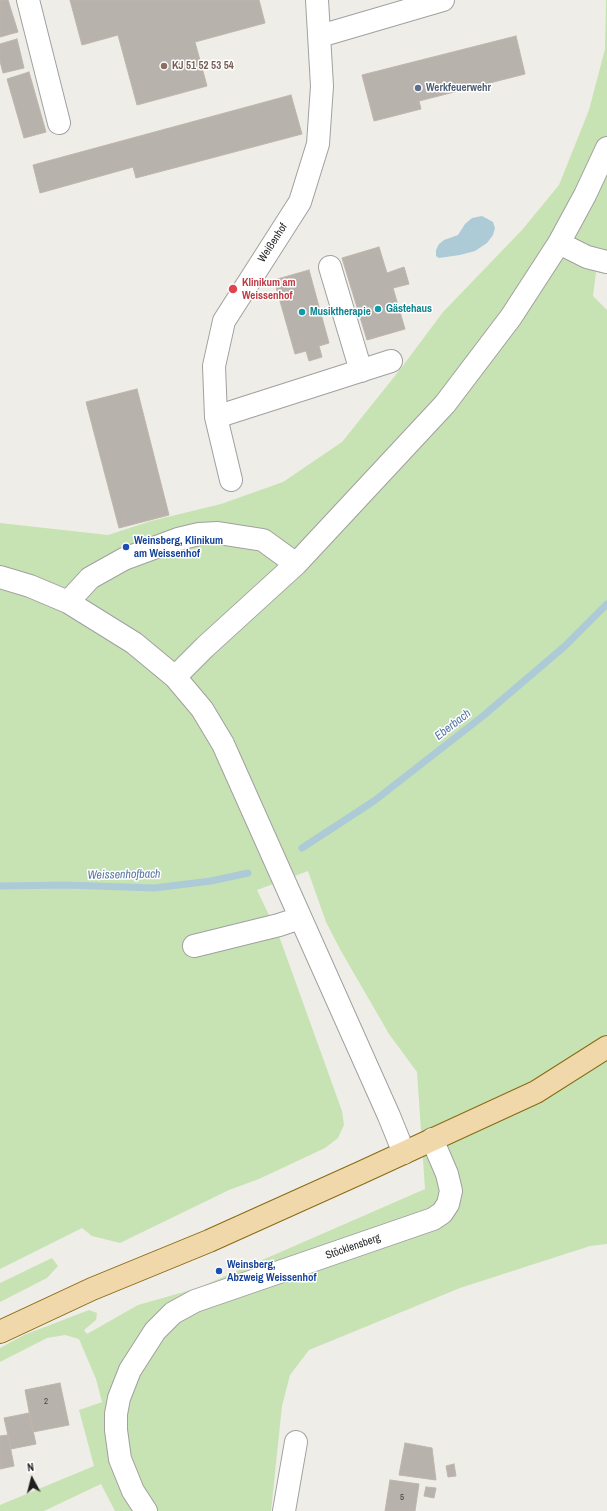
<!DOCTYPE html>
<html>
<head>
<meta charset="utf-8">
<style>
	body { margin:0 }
	#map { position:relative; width:607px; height:1511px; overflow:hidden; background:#efede7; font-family:"Archivo Narrow",sans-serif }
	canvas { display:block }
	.north { position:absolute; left:12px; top:1459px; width:40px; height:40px; -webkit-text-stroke:3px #fff; paint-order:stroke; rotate:353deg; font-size:11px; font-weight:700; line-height:16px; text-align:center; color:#1f1f1f }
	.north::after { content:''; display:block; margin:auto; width:14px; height:18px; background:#1f1f1f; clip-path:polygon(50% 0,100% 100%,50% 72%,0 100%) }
</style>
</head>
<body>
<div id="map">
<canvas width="607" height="1511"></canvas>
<div class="north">N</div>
</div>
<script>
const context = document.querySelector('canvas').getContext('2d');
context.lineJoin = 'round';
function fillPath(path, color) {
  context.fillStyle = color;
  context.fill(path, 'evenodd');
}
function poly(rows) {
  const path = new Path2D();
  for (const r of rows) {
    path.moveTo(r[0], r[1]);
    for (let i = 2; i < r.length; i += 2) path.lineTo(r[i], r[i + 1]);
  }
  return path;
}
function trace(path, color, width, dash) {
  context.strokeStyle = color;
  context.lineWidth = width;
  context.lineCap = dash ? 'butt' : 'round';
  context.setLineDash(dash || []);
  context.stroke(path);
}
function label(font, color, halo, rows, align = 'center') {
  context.font = font + ' "Archivo Narrow",sans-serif';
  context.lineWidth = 3;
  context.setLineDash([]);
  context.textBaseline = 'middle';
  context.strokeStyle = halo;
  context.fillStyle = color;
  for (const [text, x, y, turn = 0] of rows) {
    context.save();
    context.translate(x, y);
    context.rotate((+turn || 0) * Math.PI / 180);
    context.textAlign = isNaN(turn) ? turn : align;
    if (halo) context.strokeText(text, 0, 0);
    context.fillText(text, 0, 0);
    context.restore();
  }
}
const grass = poly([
	[606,0,607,0,607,274,596,272,593,296,607,310,607,1244,590,1246,460,1288,309,1350,290,1375,282,1406,271,1511,115,1511,101,1484,44,1511,0,1511,0,1505,94,1466,79,1410,102,1402,96,1379,79,1339,65,1335,47,1338,0,1362,0,1348,24,1335,89,1310,97,1313,96,1320,84,1330,87,1334,138,1305,198,1288,425,1189,417,1072,389,1034,341,951,326,922,308,871,257,890,279,936,342,1111,344,1125,338,1138,325,1148,259,1179,229,1190,120,1243,92,1236,82,1228,0,1269,0,523,108,535,151,521,221,504,283,482,342,442,402,367,443,312,522,230,559,185,589,110,605,49],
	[52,1258,58,1266,47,1278,0,1302,0,1283]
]);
const water = poly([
	[482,216,493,222,495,228,493,235,487,243,475,251,460,255,439,258,436,256,436,250,439,244,444,240,458,235,465,224,472,218]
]);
const stream = poly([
	[302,848,374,801,483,716,565,646,607,604],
	[0,886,66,885,154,888,211,881,248,873]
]);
const building = poly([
	[0,0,8,0,18,32,0,37,0,0],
	[70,0,259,0,265,23,195,42,207,86,137,105,118,35,82,45,70,0],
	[516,36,525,74,419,101,421,109,374,121,362,75,516,36],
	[17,39,24,68,3,73,0,61,0,44,17,39],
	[29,72,46,132,24,138,7,79,29,72],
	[291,95,302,134,136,178,133,167,40,193,33,165,291,95],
	[379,247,387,273,404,267,409,284,393,288,405,329,367,340,342,258,379,247],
	[309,270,329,343,319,346,322,357,309,361,306,351,295,354,274,280,309,270],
	[137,389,169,515,119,528,86,402,137,389],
	[60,1383,69,1425,33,1432,25,1390,60,1383],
	[29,1413,36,1444,11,1449,4,1418,29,1413],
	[8,1435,14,1466,0,1469,0,1436,8,1435],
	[405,1443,432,1448,436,1480,399,1475,405,1443],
	[454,1464,456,1476,448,1477,446,1466,454,1464],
	[390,1480,419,1484,415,1511,385,1511,390,1480],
	[426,1487,436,1488,434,1498,424,1496,426,1487]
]);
const minor = poly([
	[28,0,59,123],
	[320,36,443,0],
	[559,243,587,257,607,262],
	[330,267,361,371],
	[216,417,391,361],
	[231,480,216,417,214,366,224,321,300,202,318,144,322,86,317,0],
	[0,577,30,586,68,602,134,643,175,677,202,709,223,744,389,1116,404,1153],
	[68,602,90,578,124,559,178,539,199,534,218,533,263,540,296,564],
	[175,677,205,647,296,564,445,404,511,317,559,243,585,195,607,148],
	[194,946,279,925,300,918],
	[146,1511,133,1491,120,1459,116,1430,116,1414,119,1398,130,1370,155,1331,173,1313,195,1301,433,1219,442,1213,448,1204,451,1191,447,1174,432,1139],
	[284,1511,296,1442]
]);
const major = poly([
	[0,1332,92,1289,209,1241,360,1173,536,1092,607,1047]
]);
const markers = [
	[164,66,4,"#8d6e63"],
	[418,88,4,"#5c6f8a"],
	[233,289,5,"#e0444e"],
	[378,309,4,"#0f9aa8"],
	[302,312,4,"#0f9aa8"],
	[126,547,4,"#1a4fb4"],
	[219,1271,4,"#1a4fb4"]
];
const numberNames = [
	["2",46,1402],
	["5",402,1498]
];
const educationNames = [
	["KJ 51 52 53 54",172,66]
];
const serviceNames = [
	["Werkfeuerwehr",426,88]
];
const streetNames = [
	["Weißenhof",273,243,-57],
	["Stöcklensberg",353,1247,-19]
];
const healthNames = [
	["Klinikum am",242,283],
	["Weissenhof",242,296]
];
const cultureNames = [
	["Gästehaus",386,309],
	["Musiktherapie",310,312]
];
const transitNames = [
	["Weinsberg, Klinikum",134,541],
	["am Weissenhof",134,554],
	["Weinsberg,",227,1265],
	["Abzweig Weissenhof",227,1278]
];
const waterNames = [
	["Eberbach",453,725,-38],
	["Weissenhofbach",124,875,-1]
];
fillPath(grass, '#c7e3b3');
fillPath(water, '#adcad7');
trace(stream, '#adcad7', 7);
fillPath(building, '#b8b2ad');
trace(building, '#bfb5ab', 1);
trace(minor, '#a0a0a0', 24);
trace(major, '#886a12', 24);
trace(minor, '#fff', 22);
trace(major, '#f1d8aa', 22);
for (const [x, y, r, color] of markers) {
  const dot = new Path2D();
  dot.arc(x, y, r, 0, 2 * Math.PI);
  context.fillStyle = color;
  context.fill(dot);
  trace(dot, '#fff', 1.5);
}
label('9px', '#454442', null, numberNames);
label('bold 11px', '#785e54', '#fff', educationNames, 'left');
label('bold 11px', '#4e5e75', '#fff', serviceNames, 'left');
label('11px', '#1f1f1f', '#fff', streetNames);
label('bold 11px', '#be3a42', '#fff', healthNames, 'left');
label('bold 11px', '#0d838f', '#fff', cultureNames, 'left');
label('bold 11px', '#164399', '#fff', transitNames, 'left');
label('italic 12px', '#5777a4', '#fff', waterNames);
</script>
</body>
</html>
